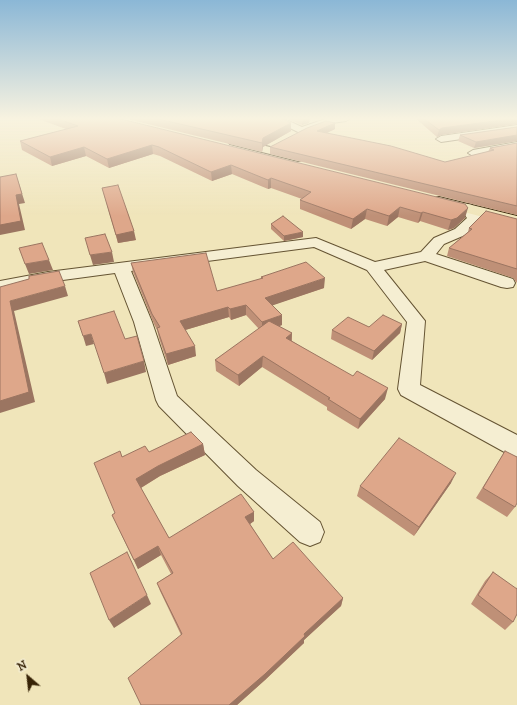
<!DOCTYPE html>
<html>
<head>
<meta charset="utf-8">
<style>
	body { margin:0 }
	#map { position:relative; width:517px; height:705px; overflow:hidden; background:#f0e5ba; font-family:"IM FELL DW Pica",serif }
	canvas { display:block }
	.north { position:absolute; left:8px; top:657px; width:40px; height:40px; -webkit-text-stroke:3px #f5eed2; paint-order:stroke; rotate:332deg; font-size:11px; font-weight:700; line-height:16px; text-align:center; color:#372306 }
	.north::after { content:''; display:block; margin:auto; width:14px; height:18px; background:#372306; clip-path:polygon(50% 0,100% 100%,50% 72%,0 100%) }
</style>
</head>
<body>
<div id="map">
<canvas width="517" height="705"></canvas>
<div class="north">N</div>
</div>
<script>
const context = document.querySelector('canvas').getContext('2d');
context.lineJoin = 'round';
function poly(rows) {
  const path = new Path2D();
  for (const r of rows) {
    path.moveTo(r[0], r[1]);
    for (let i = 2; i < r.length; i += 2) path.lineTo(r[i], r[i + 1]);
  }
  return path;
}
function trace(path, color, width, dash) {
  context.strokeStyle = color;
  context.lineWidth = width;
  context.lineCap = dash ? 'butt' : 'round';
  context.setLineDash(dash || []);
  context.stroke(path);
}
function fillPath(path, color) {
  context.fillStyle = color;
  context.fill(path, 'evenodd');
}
const street = poly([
	[270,118,282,118,302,127,328,118,351,118,346,121,332,123,302,134,270,118],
	[517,125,517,131,441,142,436,139,441,136,517,125],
	[517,142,517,148,473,156,468,153,473,150,517,142],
	[467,204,472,205,482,219,465,235,444,244,436,254,513,279,515,283,513,287,507,288,501,287,425,261,384,270,425,321,420,385,517,435,517,457,508,454,401,395,398,389,407,322,367,270,314,247,131,271,152,322,177,396,256,470,320,522,324,532,320,542,310,546,300,542,238,486,159,406,156,400,134,322,115,273,48,282,0,291,0,281,48,272,316,238,375,262,421,252,434,238,455,229,467,218,460,208,462,205,467,204]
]);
const highway = poly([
	[234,139,302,154,304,157,302,160,298,161,230,144,228,142,230,140,234,139],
	[439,197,517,216,517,226,434,204,432,201,434,198,439,197]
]);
const wall = poly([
	[35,118,117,118,465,218,454,228,448,230,420,221,418,223,398,217,387,226,365,219,351,229,300,209,300,200,302,199,271,188,268,189,232,174,212,181,160,156,153,154,109,168,86,156,52,166,22,150,20,141,66,129],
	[123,118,281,118,291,131,263,147,262,152],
	[285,118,310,118,309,123,302,125],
	[415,118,517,118,517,124,441,135,437,137],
	[335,123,335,129,326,133,445,162,488,152,490,148,517,143,517,215,270,154,270,147],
	[517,127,517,141,474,148,458,141,460,135],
	[102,188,136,240,118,243],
	[517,219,517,283,513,278,447,256,449,248,468,232,469,228],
	[271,224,303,237,284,241,271,229],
	[131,263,217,291,261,279,261,277,324,288,272,305,282,325,279,326,292,333,292,341,385,399,358,429,327,410,327,407,262,367,239,386,216,371,215,360,259,329,246,315,231,320,229,317,185,330,196,356,168,365,159,338,157,330,154,324,133,272],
	[402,324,400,333,372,360,331,339,332,330],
	[203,444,205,455,160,476,141,488,169,538,254,512,254,521,250,524,273,559,343,598,341,606,304,640,304,643,265,680,237,705,141,705,181,635,160,591,157,583,171,574,161,555,138,569,112,515,115,513,122,457,149,452],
	[505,451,515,507,507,517,476,498],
	[451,483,414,536,357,496,360,486],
	[493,572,516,589,517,587,517,614,513,622,505,630,471,604,485,581]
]);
const shadedWall = poly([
	[303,118,310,118,309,123,302,125],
	[517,118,517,124,441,135,437,137,439,130,442,128],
	[291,123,291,131,263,147,262,152,262,143,263,138],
	[335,123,335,129,317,138,317,131],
	[517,135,517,141,474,148,476,142],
	[152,145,153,154,109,168,107,159],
	[84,147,86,156,52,166,50,157],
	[231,165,232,174,212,181,211,172],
	[16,174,25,203,19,204,25,230,0,235,0,225,16,195],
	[271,178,271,188,268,189,268,180],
	[400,207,398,217,387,226,389,216],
	[468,208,465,218,454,228,448,230,451,220],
	[367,209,365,219,351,229,353,219],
	[423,212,420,221,418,223,421,213],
	[134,231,136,240,118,243,116,235],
	[303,232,303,237,284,241,284,236],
	[112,252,114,262,93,265,90,255],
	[49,260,53,270,29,274,25,264],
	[325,278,324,288,265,308,265,298],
	[65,286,68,296,14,311,35,402,0,413,0,401,10,301],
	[246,305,246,315,231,320,230,309],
	[228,307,229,317,182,331,180,321],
	[282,315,282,325,262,333,262,322],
	[402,324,400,333,372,360,374,351],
	[292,333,291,344,286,338],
	[91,334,94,344,86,346,83,336],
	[195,346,196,356,168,365,166,354],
	[263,356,262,367,239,386,238,375],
	[144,361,146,372,107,384,104,373],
	[388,388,385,399,358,429,360,419],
	[203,444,205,455,160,476,139,489,136,479,158,466],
	[456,473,451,483,414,536,419,527],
	[254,512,254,521,246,527,245,517],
	[158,546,161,555,138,569,134,560],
	[147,595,151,604,114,628,109,620],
	[343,598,341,606,304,640,304,643,265,680,237,705,229,705,304,634]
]);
const building = poly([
	[55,118,117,118,465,204,468,208,457,218,451,220,423,212,421,213,400,207,389,216,367,209,353,219,300,200,311,192,271,178,268,180,231,165,211,172,159,147,152,145,107,159,84,147,50,157,20,141,78,126,55,118],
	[154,118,281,118,291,123,263,138,262,143,154,118],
	[423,118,517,118,442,128,439,130,423,118],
	[326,121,335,123,317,131,391,146,445,162,494,150,490,148,517,143,517,206,270,147,307,128,326,121],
	[517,127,517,135,476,142,460,135,517,127],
	[16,174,22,194,16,195,21,221,0,225,0,177,16,174],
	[118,185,134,231,116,235,102,188,118,185],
	[486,211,517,219,517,269,449,248,472,229,469,228,486,211],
	[283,216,303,232,284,236,271,224,283,216],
	[105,234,112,252,90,255,85,238,105,234],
	[42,243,49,260,25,264,19,248,42,243],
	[206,253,217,291,263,278,261,277,306,262,325,278,265,298,282,315,262,322,246,305,230,309,228,307,180,321,195,346,166,354,157,328,160,327,152,314,131,263,206,253],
	[59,271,65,286,10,301,29,392,0,401,0,287,29,279,29,276,59,271],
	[114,311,125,339,137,336,144,361,104,373,91,334,83,336,78,321,114,311],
	[383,315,402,324,374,351,332,330,348,317,369,327,383,315],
	[269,321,292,333,286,338,353,376,357,371,388,388,360,419,328,399,330,398,263,356,238,375,215,360,269,321],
	[191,432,203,444,158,466,136,479,169,538,241,494,254,512,245,517,273,559,293,542,343,598,304,634,305,636,265,674,229,705,141,705,128,678,182,634,157,583,173,573,158,546,134,560,112,515,115,513,94,463,120,451,122,457,145,446,149,452,191,432],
	[399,438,456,473,419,527,360,486,399,438],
	[505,451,517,457,517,503,515,507,483,488,505,451],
	[127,552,147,595,109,620,90,573,127,552],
	[493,572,517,589,517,614,513,622,478,595,493,572]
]);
trace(street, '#655433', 2);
trace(highway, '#372306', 2);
fillPath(street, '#f5eed2');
fillPath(highway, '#f0e5ba');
fillPath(wall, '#bf9077');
fillPath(shadedWall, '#9b7561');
fillPath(building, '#dea78a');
trace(building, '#9b7561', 1);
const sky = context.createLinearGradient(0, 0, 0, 216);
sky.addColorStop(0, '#8bb7d6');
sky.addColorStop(0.55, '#f8f3e0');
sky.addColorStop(1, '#f8f3e000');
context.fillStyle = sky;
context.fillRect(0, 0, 517, 216);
</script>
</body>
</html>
